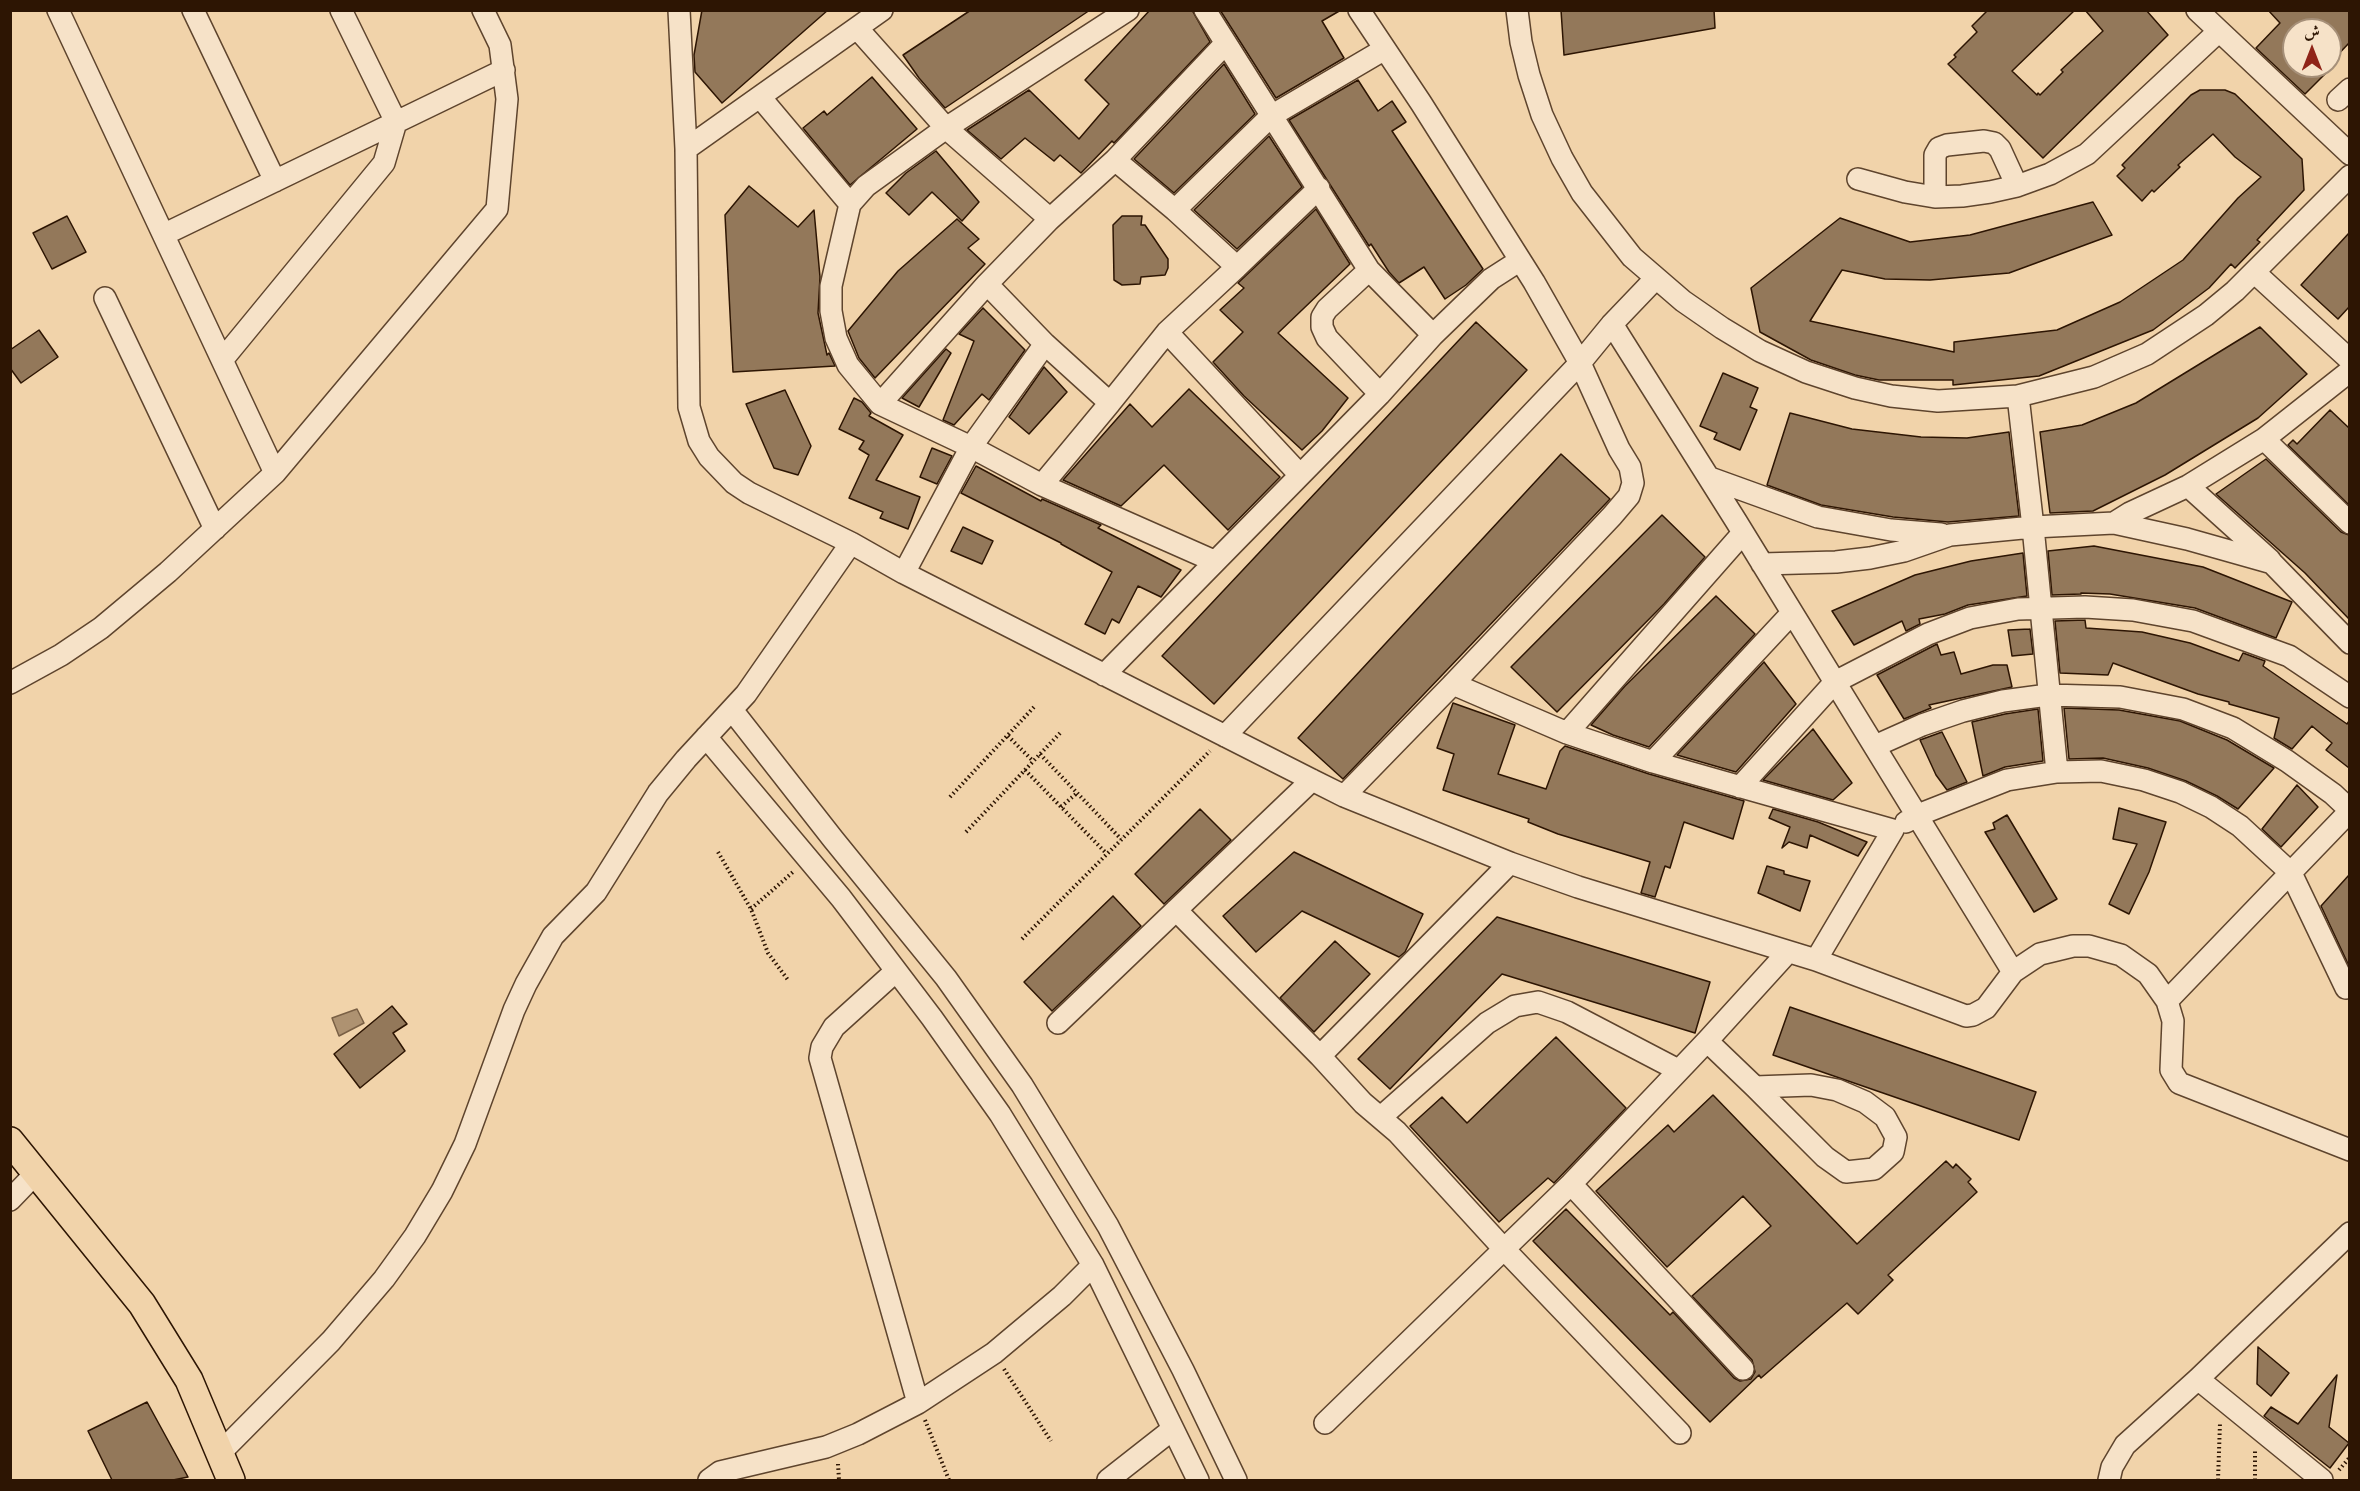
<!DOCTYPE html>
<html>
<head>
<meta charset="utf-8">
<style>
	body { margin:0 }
	#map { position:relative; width:2360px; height:1491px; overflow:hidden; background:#f1d3aa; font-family:"IM FELL Great Primer",Amiri,serif }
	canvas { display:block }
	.frame { position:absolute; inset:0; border:12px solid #2d1503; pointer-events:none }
	.north { position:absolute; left:2282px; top:18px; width:60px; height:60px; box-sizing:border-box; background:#f6e2c8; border:2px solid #a69079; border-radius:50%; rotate:0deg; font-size:16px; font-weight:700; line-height:24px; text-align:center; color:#2d1503 }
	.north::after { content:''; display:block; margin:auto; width:21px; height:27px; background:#8f2418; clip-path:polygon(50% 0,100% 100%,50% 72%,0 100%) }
</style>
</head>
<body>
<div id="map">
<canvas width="2360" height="1491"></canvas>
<div class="frame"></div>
<div class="north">ش</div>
</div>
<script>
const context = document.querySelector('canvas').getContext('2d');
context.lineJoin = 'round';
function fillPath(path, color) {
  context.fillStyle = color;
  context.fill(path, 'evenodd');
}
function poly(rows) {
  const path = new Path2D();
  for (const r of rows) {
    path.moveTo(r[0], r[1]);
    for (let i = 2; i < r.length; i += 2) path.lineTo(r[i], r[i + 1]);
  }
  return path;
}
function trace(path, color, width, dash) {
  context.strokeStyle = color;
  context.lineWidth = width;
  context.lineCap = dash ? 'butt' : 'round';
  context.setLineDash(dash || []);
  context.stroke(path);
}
const water = poly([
	[357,1009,364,1023,339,1036,332,1018,357,1009]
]);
const building = poly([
	[702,10,828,10,722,103,695,72,694,55,702,10],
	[971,10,1090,10,945,108,919,78,903,55,971,10],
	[1150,10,1192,10,1210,42,1114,143,1112,141,1081,173,1060,155,1054,161,1025,138,1001,159,967,130,1029,90,1079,139,1109,104,1085,80,1150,10],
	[1220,10,1341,10,1322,21,1344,58,1276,98,1220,10],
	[1561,10,1714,10,1715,28,1564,55,1561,10],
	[1988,10,2075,10,2012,71,2037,95,2038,93,2040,95,2063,72,2061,70,2103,31,2085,10,2146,10,2168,35,2043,158,1948,64,1956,57,1954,55,1977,32,1972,26,1988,10],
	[2268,10,2349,10,2349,43,2330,63,2330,30,2294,30,2294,66,2333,66,2305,94,2256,48,2280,23,2268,10],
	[1224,64,1255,114,1174,193,1134,159,1224,64],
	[872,77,917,129,850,185,803,128,824,111,827,115,872,77],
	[1358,80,1378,111,1392,101,1406,122,1392,131,1483,269,1466,285,1445,299,1424,267,1399,283,1389,272,1371,244,1369,246,1289,120,1358,80],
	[2200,90,2225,90,2235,94,2265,123,2302,159,2304,190,2257,240,2260,242,2235,268,2231,264,2209,288,2153,330,2039,376,1953,385,1953,380,1879,380,1855,375,1811,360,1760,332,1751,288,1840,218,1910,242,1970,235,2093,202,2112,235,2009,273,1930,280,1885,279,1842,270,1810,321,1954,352,1954,342,2057,330,2120,302,2183,260,2238,198,2261,177,2235,157,2213,134,2178,165,2180,167,2154,192,2152,190,2142,201,2117,176,2125,168,2122,165,2191,95,2200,90],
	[1269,136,1302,187,1237,249,1194,210,1269,136],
	[936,151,979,202,962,221,932,192,909,215,886,193,906,173,936,151],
	[749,186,798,227,814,210,820,277,818,313,827,355,829,353,835,366,733,372,725,215,749,186],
	[1316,209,1350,264,1278,333,1348,398,1322,431,1302,450,1244,396,1213,362,1243,332,1220,310,1244,288,1238,283,1316,209],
	[67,216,86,252,52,269,33,233,67,216],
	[1122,216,1142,216,1141,225,1145,225,1168,259,1168,268,1165,275,1141,277,1140,284,1122,285,1114,280,1113,225,1122,216],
	[957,219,979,239,968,248,985,264,875,378,859,358,848,331,898,271,957,219],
	[2349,233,2349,307,2338,319,2301,285,2349,233],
	[983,308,1025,350,989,400,982,394,954,425,943,420,974,341,959,334,983,308],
	[1476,322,1527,370,1214,704,1162,656,1476,322],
	[2260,327,2307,374,2258,418,2165,475,2093,511,2050,513,2040,432,2082,425,2136,403,2260,327],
	[39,330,58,357,21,383,10,368,10,350,39,330],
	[946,349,951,353,919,407,902,398,946,349],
	[1044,367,1067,392,1029,434,1009,417,1044,367],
	[1723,373,1758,388,1750,407,1757,410,1740,450,1714,439,1717,433,1700,426,1723,373],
	[1189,389,1280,477,1228,530,1164,465,1121,506,1063,480,1130,404,1152,427,1189,389],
	[785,390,811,446,798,475,774,468,746,404,785,390],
	[854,398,862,402,871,413,869,416,903,435,876,480,920,497,908,529,880,518,883,512,849,498,869,455,859,449,864,441,839,429,854,398],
	[2330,410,2349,428,2349,505,2288,445,2293,440,2297,444,2330,410],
	[1790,413,1852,429,1921,437,1967,438,2009,432,2019,516,1948,522,1893,517,1821,505,1767,485,1790,413],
	[932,448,952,456,937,484,920,477,932,448],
	[1561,454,1610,499,1343,779,1298,738,1561,454],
	[2266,459,2341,532,2349,535,2349,619,2305,573,2216,494,2266,459],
	[976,466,1041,501,1042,499,1101,525,1098,528,1181,570,1161,597,1138,586,1119,623,1112,619,1105,634,1085,624,1112,572,1061,544,1061,543,961,493,976,466],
	[1662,515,1705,557,1664,604,1557,712,1511,667,1662,515],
	[963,527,993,541,982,564,951,551,963,527],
	[2094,546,2203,567,2292,602,2276,638,2195,608,2110,594,2081,593,2081,594,2052,595,2048,551,2094,546],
	[2023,553,2027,596,1968,605,1945,614,1919,619,1920,624,1906,631,1902,621,1854,645,1832,611,1915,575,1971,561,2023,553],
	[1716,596,1755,634,1649,747,1613,735,1591,725,1625,686,1716,596],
	[2085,620,2086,628,2142,632,2190,643,2239,661,2243,653,2265,661,2263,666,2347,724,2349,721,2349,768,2326,750,2332,743,2312,726,2292,749,2274,738,2279,718,2229,704,2229,702,2198,694,2113,663,2108,675,2060,673,2055,621,2085,620],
	[2030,629,2033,654,2012,656,2008,630,2030,629],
	[1937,644,1941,655,1954,652,1961,674,1993,665,2007,665,2012,687,1929,705,1931,708,1904,719,1877,675,1937,644],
	[1764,662,1796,704,1736,772,1677,755,1764,662],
	[1453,703,1515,725,1498,774,1546,789,1560,751,1565,746,1649,774,1744,801,1733,839,1684,822,1670,868,1665,866,1655,897,1641,893,1650,862,1558,834,1528,822,1529,819,1443,790,1454,754,1437,748,1453,703],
	[2064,708,2119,710,2180,721,2227,740,2274,768,2238,809,2217,796,2186,781,2148,768,2103,758,2069,759,2064,708],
	[2038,709,2043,761,2005,767,1983,776,1972,722,2005,714,2038,709],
	[1813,729,1852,783,1833,800,1763,780,1813,729],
	[1942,732,1967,782,1947,790,1936,775,1920,740,1942,732],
	[2297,785,2318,807,2281,847,2262,829,2297,785],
	[2119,808,2166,822,2149,872,2129,914,2109,904,2137,844,2113,839,2119,808],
	[1200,809,1231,840,1164,904,1135,874,1200,809],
	[1773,809,1818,822,1867,842,1858,856,1810,835,1807,848,1789,842,1782,848,1790,827,1769,818,1773,809],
	[2007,815,2057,899,2034,912,1985,832,1995,829,1993,823,2007,815],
	[1294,852,1423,914,1405,952,1399,957,1302,911,1256,952,1223,916,1294,852],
	[1767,866,1784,871,1784,874,1810,881,1800,911,1758,893,1767,866],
	[2349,875,2349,966,2321,906,2349,875],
	[1113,896,1141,926,1052,1011,1024,982,1113,896],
	[1497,917,1710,982,1695,1033,1502,974,1390,1089,1358,1059,1497,917],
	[1335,941,1370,974,1314,1032,1280,998,1335,941],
	[392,1006,407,1024,393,1033,405,1051,360,1088,334,1054,392,1006],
	[1790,1007,2036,1092,2019,1140,1773,1055,1790,1007],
	[1556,1037,1626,1108,1554,1183,1548,1178,1499,1222,1410,1126,1442,1097,1467,1123,1556,1037],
	[1713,1095,1857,1244,1946,1161,1953,1168,1956,1164,1971,1179,1968,1182,1977,1192,1888,1275,1893,1280,1858,1314,1847,1303,1761,1378,1759,1375,1710,1422,1533,1241,1566,1209,1670,1315,1673,1312,1734,1378,1740,1381,1751,1379,1755,1372,1752,1360,1692,1296,1771,1226,1743,1196,1667,1267,1596,1191,1668,1125,1674,1132,1713,1095],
	[2258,1347,2289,1373,2271,1396,2257,1384,2258,1347],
	[2337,1375,2329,1427,2349,1443,2330,1468,2264,1416,2271,1407,2298,1424,2337,1375],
	[147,1402,188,1477,173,1480,112,1480,88,1431,147,1402]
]);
const path = poly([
	[1008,736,1033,761],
	[1040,754,1121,839],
	[1025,770,1106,853],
	[950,797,1035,706],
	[1061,807,1077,793],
	[966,832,1062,731],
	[718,852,751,909,768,953,788,980],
	[751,909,793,872],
	[1022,939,1210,751],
	[1004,1369,1051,1441],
	[925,1420,949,1480],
	[838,1464,839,1480],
	[2339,1470,2350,1457],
	[2218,1480,2220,1423],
	[2255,1480,2255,1451]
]);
const minor = poly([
	[58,10,275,473],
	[193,10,275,181],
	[679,10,686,149,689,407,699,441,709,457,734,483,749,493,851,543,904,573,1312,780,1344,796,1510,863,1578,887,1816,960,1966,1016,1973,1015,1986,1008,2013,972,2040,954,2073,946,2089,946,2121,955,2148,974,2167,1001,2173,1021,2171,1070,2179,1083,2350,1150],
	[1128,10,946,128,866,186,850,204,831,286,831,311,836,338,848,365,880,404,971,447,1042,485,1214,561],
	[1205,10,1369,270,1327,309,1322,317,1322,327,1327,338,1380,394],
	[1517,10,1521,42,1529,75,1542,115,1562,158,1582,193,1632,257,1683,301,1722,328,1760,351,1806,372,1855,388,1891,396,1938,401,2018,396,2094,377,2147,354,2206,315,2235,291,2350,176],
	[2197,10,2350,154],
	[857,28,946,128,1050,219],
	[760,97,850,204],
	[2338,100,2350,89],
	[686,149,882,10],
	[1115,160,1175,210,1237,267,1167,332,1110,403,1045,344,987,284,1050,219,1115,160],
	[1115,160,1225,44],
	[1858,179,1905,192,1935,197,1962,196,1990,192,2017,186,2050,174,2087,154,2219,31],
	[1935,197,1935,155,1939,148,1947,145,1984,141,1994,143,2000,149,2017,186],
	[1175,210,1271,116,1385,49,1359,10],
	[165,234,504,70],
	[1237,267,1319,188],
	[1369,270,1433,335],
	[2254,272,2350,360],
	[105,298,215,529],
	[1612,324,1736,521,2013,972],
	[1167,332,1300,475],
	[223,359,384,163,396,122,341,10],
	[2018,396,2033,527,2057,772],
	[880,404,987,284],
	[2264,439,2350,523],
	[1710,478,1818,517,1891,530,1941,534],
	[1042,485,1110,403],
	[2188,486,2270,560],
	[2114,523,2130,513,2188,486,2264,439,2350,371],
	[1762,564,1836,562,1870,558,1904,551,1950,535,2033,527,2114,523,2187,539,2272,563,2350,643],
	[904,573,971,447,1045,344],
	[1104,675,1380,394,1433,335,1491,279,1519,261],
	[10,683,61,655,101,628,168,572,275,473,497,209,507,99,500,45,483,10],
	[1453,684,1567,733,1653,762,1893,830,1816,960],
	[732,710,833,839,946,978,1022,1085,1108,1226,1183,1370,1236,1480],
	[1567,733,1743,533],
	[1225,736,1580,363,1612,324,1656,278],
	[706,737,841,898,932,1018,1000,1114,1093,1265,1198,1480],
	[1875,746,1922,725,1963,711,2003,701,2048,695,2120,697,2183,709,2233,728,2287,761,2333,794,2350,810],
	[1653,762,1792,613],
	[1740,787,1835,682,1928,634,1970,618,2018,609,2085,607,2133,610,2193,621,2289,656,2350,697],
	[1344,796,1453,684,1612,516,1629,496,1633,483,1630,467,1619,449,1580,363,1534,282,1421,103,1385,49],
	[1906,822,1918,815,2007,780,2057,772,2101,771,2144,780,2180,792,2211,807,2240,826,2291,873,2346,988],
	[1176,910,1320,1056,1363,1103,1397,1132,1503,1248,1680,1433],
	[896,971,834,1027,822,1047,820,1058,918,1403],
	[2167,1001,2350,811],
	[1058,1023,1312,780],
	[1707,1041,1755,1087,1825,1157,1846,1172,1874,1169,1893,1152,1896,1137,1885,1117,1865,1102,1837,1090,1811,1085,1755,1087],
	[1320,1056,1510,863],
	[1381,1117,1487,1023,1515,1006,1538,1002,1567,1012,1678,1070],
	[1571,1184,1743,1369],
	[10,1200,37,1172],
	[2198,1379,2322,1480],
	[1325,1423,1571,1184,1707,1041,1788,952],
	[221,1452,331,1341,384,1279,415,1236,442,1191,465,1144,514,1010,526,984,553,936,596,892,658,793,686,759,746,694,851,543],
	[709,1480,720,1472,826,1447,858,1434,918,1403,994,1353,1062,1296,1093,1265],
	[1108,1480,1173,1429],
	[2109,1480,2112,1467,2125,1445,2198,1379,2350,1233]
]);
const major = poly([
	[10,1141,142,1304,189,1380,231,1480]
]);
fillPath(water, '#ae9271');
trace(water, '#7a6045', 1.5);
fillPath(building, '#93785a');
trace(building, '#2d1503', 1.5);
trace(minor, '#5e442d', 24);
trace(major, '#2d1503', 30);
trace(path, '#2d1503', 4, [1.5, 3]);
trace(minor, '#f6e2c8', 21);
trace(major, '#f1d3aa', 27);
</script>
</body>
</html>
